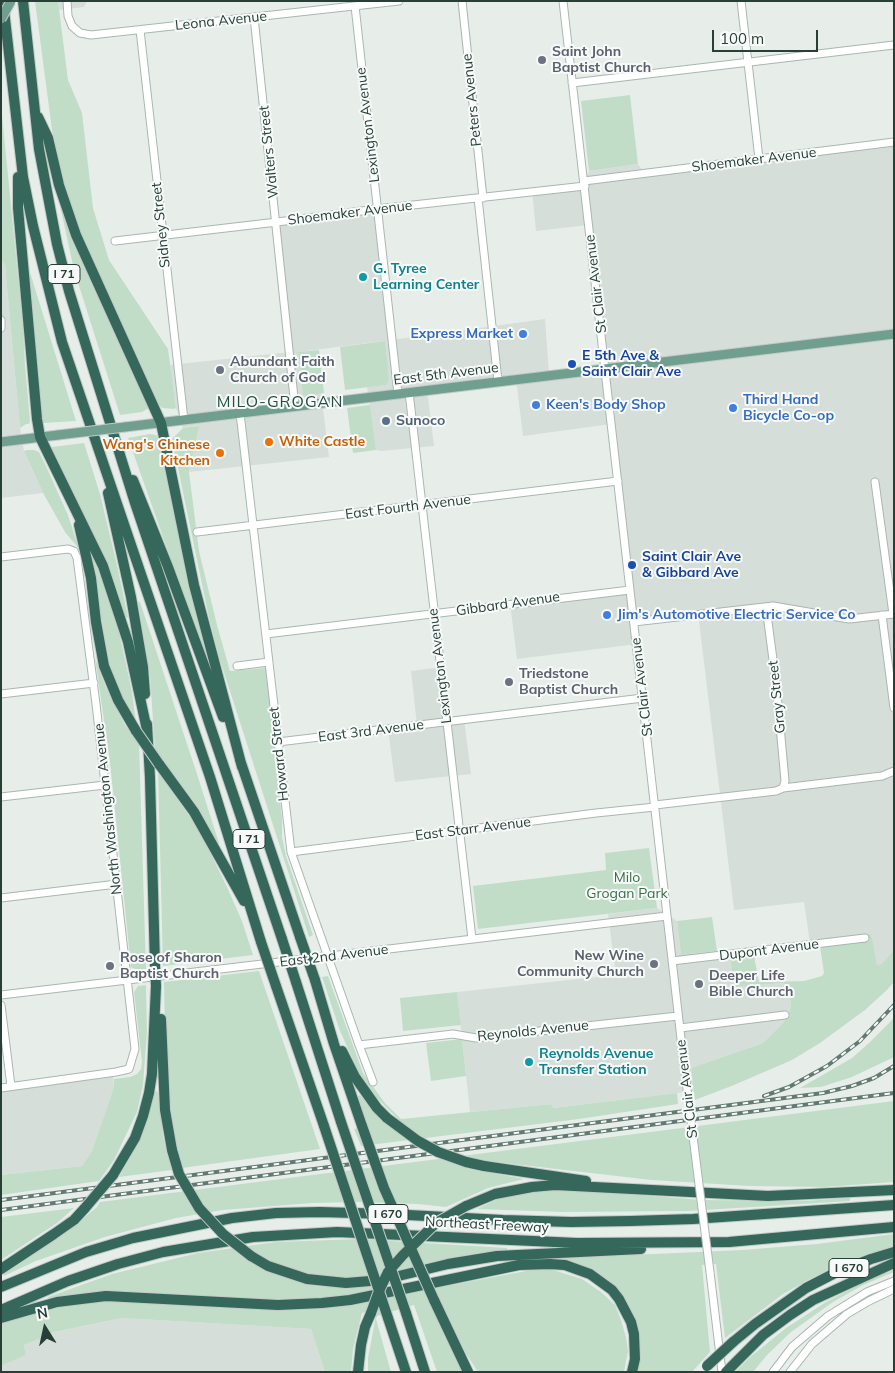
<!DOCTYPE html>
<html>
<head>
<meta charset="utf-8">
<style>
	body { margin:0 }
	#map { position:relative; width:895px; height:1373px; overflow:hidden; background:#e7eeea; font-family:Mulish,sans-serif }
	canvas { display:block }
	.frame { position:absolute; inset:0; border:2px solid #273f37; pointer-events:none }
	.north { position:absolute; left:20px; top:1303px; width:50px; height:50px; -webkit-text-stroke:4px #f7faf9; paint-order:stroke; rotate:350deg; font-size:14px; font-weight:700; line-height:20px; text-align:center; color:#273f37 }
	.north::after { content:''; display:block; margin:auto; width:18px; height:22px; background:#273f37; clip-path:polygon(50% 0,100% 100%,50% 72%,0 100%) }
	.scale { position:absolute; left:712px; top:30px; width:106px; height:22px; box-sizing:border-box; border:2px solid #273f37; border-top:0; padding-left:6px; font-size:15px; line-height:18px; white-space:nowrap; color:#273f37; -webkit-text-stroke:4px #f7faf9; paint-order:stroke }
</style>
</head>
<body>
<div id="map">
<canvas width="895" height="1373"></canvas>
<div class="frame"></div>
<div class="north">N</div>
<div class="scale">100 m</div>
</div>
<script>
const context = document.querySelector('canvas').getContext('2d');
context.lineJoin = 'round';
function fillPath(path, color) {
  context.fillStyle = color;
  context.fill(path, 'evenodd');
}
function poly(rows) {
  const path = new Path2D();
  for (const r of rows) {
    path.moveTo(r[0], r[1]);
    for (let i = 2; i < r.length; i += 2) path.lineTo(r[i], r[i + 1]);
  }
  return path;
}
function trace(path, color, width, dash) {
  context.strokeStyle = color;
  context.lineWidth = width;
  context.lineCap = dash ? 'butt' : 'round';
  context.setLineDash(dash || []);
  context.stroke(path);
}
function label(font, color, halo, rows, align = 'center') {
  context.font = font + ' Mulish,sans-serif';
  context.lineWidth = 4;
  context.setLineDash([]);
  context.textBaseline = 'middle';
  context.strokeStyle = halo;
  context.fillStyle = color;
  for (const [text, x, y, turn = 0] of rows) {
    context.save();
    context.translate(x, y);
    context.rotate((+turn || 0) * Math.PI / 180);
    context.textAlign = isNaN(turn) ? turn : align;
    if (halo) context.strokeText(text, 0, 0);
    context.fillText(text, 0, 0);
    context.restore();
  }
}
const built = poly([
	[58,1,87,1,84,7,59,10],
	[894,142,894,950,882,965,877,965,810,943,804,902,734,910,698,613,635,621,637,644,517,659,510,603,630,590,611,424,523,436,516,379,427,389,434,446,381,451,376,450,367,387,386,385,384,341,298,352,303,395,321,393,329,457,189,472,198,426,183,428,176,408,170,365,290,352,276,221,377,208,391,340,545,319,549,374,603,368,588,225,536,231,532,191,583,184,589,171,638,164,643,171],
	[1,259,5,265,20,428,24,451,43,493,1,498],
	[442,667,449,721,464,719,471,774,395,782,388,729,417,725,411,671],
	[657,908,677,921,681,955,717,951,730,958,734,987,783,983,789,987,791,1007,784,1022,763,1043,691,1068,694,1091,552,1108,551,1104,470,1112,457,992,616,975,608,914],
	[113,1074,114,1087,92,1151,82,1166,1,1175,1,1088],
	[122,1318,311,1329,325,1372,1,1372,1,1366,26,1355,24,1345,37,1338,54,1332]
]);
const green = poly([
	[35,1,58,1,68,80,82,113,93,208,109,260,168,349,176,408,174,409,163,408,157,404,73,216,58,165,52,130],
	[630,95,638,164,589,171,581,101],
	[1,105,23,326,25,365,30,421,29,424,26,424,20,428,5,265,1,259],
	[59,201,71,235,149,408,142,412,120,415,74,270],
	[27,269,29,269,76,421,43,423],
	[385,341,389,380,386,385,345,390,340,347],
	[319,350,324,393,303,396,298,352],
	[370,405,376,450,353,453,347,408],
	[199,426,189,472,199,551,217,625,230,671,266,668,282,819,282,837,286,856,313,935,309,937,219,657,209,618,172,439,183,428],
	[150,434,156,435,159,438,183,555,213,672,211,673,128,438],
	[84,443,100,494,117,565,128,617,126,618,124,618,52,453,52,447],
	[27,450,34,450,39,452,46,466,68,515,79,549,65,532,43,493,24,451],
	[92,556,94,557,116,618,132,692,136,722,125,705,111,673,107,657],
	[138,602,140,602,195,768,219,843,218,844,155,751,150,676],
	[95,658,105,685,125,725,139,743,146,969,137,970,131,967,110,762],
	[158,770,200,832,227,887,242,921,253,955,163,966],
	[649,848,657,908,478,929,473,886,606,870,605,853],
	[712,917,717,951,681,955,677,921],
	[871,934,877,965,882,964,894,950,894,982,887,990,865,1010,820,1043,792,1060,734,1085,695,1100,691,1068,763,1043,784,1022,791,1007,789,987,783,983,734,987,730,958,754,956,759,982,804,981,822,976,824,973,820,946,821,941],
	[259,971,320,1149,182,1168,172,1134,166,1082,164,982],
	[328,976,363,1073,385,1103,401,1119,551,1104,553,1108,677,1093,678,1104,579,1119,361,1146,354,1129,368,1126,359,1102,358,1096,360,1095,378,1116,398,1119,369,1090,360,1075,340,1031,322,977],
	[146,985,147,1032,143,1085,137,1112,114,1160,99,1181,1,1195,1,1175,82,1166,92,1151,114,1087,114,1079,130,1077,137,1074,141,1069,142,1062,134,992,138,986],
	[457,992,461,1025,403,1031,400,998],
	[894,1018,894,1057,852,1077,821,1087,800,1088,852,1058,870,1042],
	[462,1039,466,1076,431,1081,426,1043],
	[155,1091,158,1092,163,1136,172,1170,119,1177,139,1142,147,1122],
	[894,1101,894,1182,824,1187,749,1186,651,1180,479,1160,477,1170,524,1179,488,1188,446,1207,418,1204,358,1202,313,1203,223,1210,176,1218,105,1237,36,1261,4,1276,2,1273,63,1235,97,1207,100,1202],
	[551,1190,578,1190,702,1200,803,1201,850,1198,850,1201,689,1211,562,1212,477,1209,496,1200,521,1193],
	[74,1208,57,1223,1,1260,1,1217],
	[894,1234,894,1246,844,1263,808,1280,783,1294,725,1338,716,1264,702,1265,710,1352,692,1372,636,1372,635,1319,629,1306,620,1292,597,1272,578,1264,564,1260,564,1258,742,1250,817,1244],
	[358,1239,507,1248,507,1251,467,1255,412,1270,358,1279,310,1276,282,1267,251,1250,248,1256,250,1262,265,1269,301,1283,316,1286,347,1288,388,1284,367,1292,340,1298,298,1301,49,1300,48,1297,112,1274,198,1253,276,1242],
	[537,1269,553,1270,582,1279,601,1292,615,1305,621,1320,626,1337,628,1351,624,1372,478,1372,465,1352,438,1297,429,1300,464,1372,437,1372,414,1305,377,1316,376,1319,391,1372,368,1372,368,1358,377,1310,362,1313,353,1349,351,1372,325,1372,311,1329,122,1318,54,1332,24,1345,26,1355,1,1366,1,1323,20,1317,73,1304,105,1301,131,1302,319,1308,361,1303,434,1288],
	[894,1270,894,1272,863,1285,833,1302,791,1332,767,1355,753,1372,735,1372,749,1358,786,1328,826,1302,867,1281]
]);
const minor = poly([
	[67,1,68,16,72,26,80,33,91,35,399,1],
	[462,1,483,198],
	[563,1,684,1065],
	[741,1,759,159],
	[355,6,398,394],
	[254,17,295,407],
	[140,30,184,420],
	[572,83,894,45],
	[584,181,894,142],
	[478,198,498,381],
	[115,241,277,222,377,209,585,186],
	[1,320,1,328],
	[409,392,472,939],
	[240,413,291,852,359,1045,373,1082],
	[875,482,893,614],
	[197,532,618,481],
	[1,557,68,549,74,551,77,558,96,704,135,1049,129,1069,116,1072,1,1088],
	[766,607,776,682,785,781,783,788],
	[882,615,894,708],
	[634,622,773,606,849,619,894,614],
	[266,634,630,590],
	[237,666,269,662],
	[1,694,94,683],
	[278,742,643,698],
	[1,797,105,785],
	[655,805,776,791,783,788,882,776,894,771],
	[291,852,596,813,655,807],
	[1,898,117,884],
	[672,961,865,938],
	[1,995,667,916],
	[1,1005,11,1086],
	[680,1028,785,1015],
	[359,1045,453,1034,476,1038,678,1016],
	[710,1272,722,1372],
	[773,1372,792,1347,828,1316,867,1292,894,1281],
	[790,1372,812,1344,847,1314,869,1301,894,1289]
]);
const major = poly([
	[125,427,894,334],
	[1,442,58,435]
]);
const highway = poly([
	[3,1,23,177,33,226,62,342,210,777,261,942],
	[23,1,39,149,57,244,69,291,135,503,282,939],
	[38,117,48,138,59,185,76,235,161,423,194,585,242,767],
	[18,177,18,208,37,419,40,437,103,566,128,642,147,730],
	[133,480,168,567,223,717],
	[108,493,131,597,143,667,145,694],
	[79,525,91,578,96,622,104,666,118,700,136,731],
	[147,724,150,778,155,966],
	[240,760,300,937],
	[159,764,194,812,244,901],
	[315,980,334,1044,362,1126],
	[296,982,341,1122],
	[276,986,324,1126],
	[161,1019,165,1110,172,1150],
	[342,1051,355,1077,377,1108,387,1118],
	[484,1166,586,1181],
	[113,1175,135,1138,143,1116,149,1093,152,1074,156,986],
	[466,1206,495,1194,532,1187,555,1185,768,1196,894,1190],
	[251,1256,268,1266,307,1279,346,1283,382,1280,448,1264,497,1256,641,1249],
	[1,1269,54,1234,74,1220,85,1208],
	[1,1287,86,1252,133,1238,232,1218,276,1213,320,1212,389,1214,503,1220,571,1222,630,1221,693,1219,894,1205],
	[434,1300,468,1372],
	[1,1310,68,1281,118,1264,163,1252,253,1237,337,1232,577,1243,729,1242,894,1227],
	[406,1313,425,1372],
	[1,1318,57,1302,106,1296,278,1305,322,1303,350,1300,389,1292,519,1265,550,1264,565,1265,590,1274,612,1290,619,1299,631,1322,634,1334,635,1359,632,1372],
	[388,1318,406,1372],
	[733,1342,755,1324,806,1288,835,1273,871,1259,894,1252],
	[358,1372,361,1345,365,1327,371,1313],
	[726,1372,763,1335,790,1315,813,1300,894,1263]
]);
const rail = poly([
	[764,1096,789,1087,827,1066,860,1041,894,1005],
	[1,1200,823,1093,852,1086,874,1078,894,1066],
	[1,1210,894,1093]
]);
const minorBridge = poly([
	[684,1065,710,1272]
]);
const majorBridge = poly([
	[1,19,11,1],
	[58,435,125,427]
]);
const highwayBridge = poly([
	[136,731,159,764],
	[300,937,315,980],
	[282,939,296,982],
	[261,942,276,986],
	[155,966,156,986],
	[387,1118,418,1141,438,1152,466,1162,484,1166],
	[341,1122,406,1313],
	[324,1126,388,1318],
	[362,1126,384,1188,434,1300],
	[172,1150,179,1174,199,1208,223,1234,251,1256],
	[85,1208,113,1175],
	[371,1313,379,1291,388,1272,403,1255,436,1223,466,1206],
	[707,1366,733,1342]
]);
const markers = [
	[542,60,5,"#6b7280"],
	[363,277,5,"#0f9aa8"],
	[523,334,5,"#3f7fe0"],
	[572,364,5,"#1a4fb4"],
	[220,370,5,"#6b7280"],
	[536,405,5,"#3f7fe0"],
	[733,408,5,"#3f7fe0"],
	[386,421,5,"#5c6f8a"],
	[269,442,5,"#e8710a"],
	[220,453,5,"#e8710a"],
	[632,565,5,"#1a4fb4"],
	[607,615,5,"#3f7fe0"],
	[509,682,5,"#6b7280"],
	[654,964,5,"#6b7280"],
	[110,966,5,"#6b7280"],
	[699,984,5,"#6b7280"],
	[529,1062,5,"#0f9aa8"]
];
const shields = [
	[64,274,32],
	[249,839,32],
	[388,1214,40],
	[849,1268,40]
];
const shieldNames = [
	["I 71",64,274],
	["I 71",249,839],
	["I 670",388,1214],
	["I 670",849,1268]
];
const streetNames = [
	["Leona Avenue",221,21,-6],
	["Peters Avenue",472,100,-96],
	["Lexington Avenue",368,125,-97],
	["Walters Street",269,152,-96],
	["Shoemaker Avenue",754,160,-7],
	["Shoemaker Avenue",350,213,-7],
	["Sidney Street",161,225,-96],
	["St Clair Avenue",596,284,-97],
	["East 5th Avenue",446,374,-7],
	["East Fourth Avenue",408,507,-7],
	["Gibbard Avenue",508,604,-8],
	["Lexington Avenue",440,666,-97],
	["St Clair Avenue",642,687,-97],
	["Gray Street",777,697,-96],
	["East 3rd Avenue",371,731,-7],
	["Howard Street",279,754,-96],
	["North Washington Avenue",108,809,-96],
	["East Starr Avenue",473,829,-7],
	["Dupont Avenue",769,950,-7],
	["East 2nd Avenue",334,956,-7],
	["Reynolds Avenue",533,1031,-6],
	["St Clair Avenue",687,1089,-97],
	["Northeast Freeway",487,1225,3]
];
const worshipNames = [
	["Saint John",552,52],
	["Baptist Church",552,68],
	["Abundant Faith",230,362],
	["Church of God",230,378],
	["Triedstone",519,674],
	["Baptist Church",519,690],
	["New Wine",644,956,"right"],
	["Community Church",644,972,"right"],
	["Rose of Sharon",120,958],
	["Baptist Church",120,974],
	["Deeper Life",709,976],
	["Bible Church",709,992]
];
const cultureNames = [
	["G. Tyree",373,269],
	["Learning Center",373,285],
	["Reynolds Avenue",539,1054],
	["Transfer Station",539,1070]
];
const shopNames = [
	["Express Market",513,334,"right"],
	["Third Hand",743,400],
	["Bicycle Co-op",743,416],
	["Keen's Body Shop",546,405],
	["Jim's Automotive Electric Service Co",617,615]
];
const transitNames = [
	["E 5th Ave &",582,356],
	["Saint Clair Ave",582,372],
	["Saint Clair Ave",642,557],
	["& Gibbard Ave",642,573]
];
const serviceNames = [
	["Sunoco",396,421]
];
const foodNames = [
	["White Castle",279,442],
	["Wang's Chinese",210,445,"right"],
	["Kitchen",210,461,"right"]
];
const parkNames = [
	["Milo",627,878],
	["Grogan Park",627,894]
];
const quarterNames = [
	["MILO-GROGAN",280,402]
];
fillPath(built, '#d5ded9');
fillPath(green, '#c2ddc7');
trace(minor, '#aab6b1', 9);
trace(major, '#c3c9c7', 11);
trace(highway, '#c3c9c7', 12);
trace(minor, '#fff', 7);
trace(major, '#709f90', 9);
trace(highway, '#35685a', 10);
trace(rail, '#627a72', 4);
trace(rail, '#f7faf9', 2, [5.5]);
trace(minorBridge, '#aab6b1', 9, []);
trace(majorBridge, '#c3c9c7', 11, []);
trace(highwayBridge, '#c3c9c7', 12, []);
trace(minorBridge, '#fff', 7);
trace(majorBridge, '#709f90', 9);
trace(highwayBridge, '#35685a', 10);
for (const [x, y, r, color] of markers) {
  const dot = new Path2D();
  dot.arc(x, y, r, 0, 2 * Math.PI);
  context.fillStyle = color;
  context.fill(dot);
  trace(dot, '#f7faf9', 2);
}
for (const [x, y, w] of shields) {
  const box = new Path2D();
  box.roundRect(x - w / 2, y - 9.5, w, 19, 4);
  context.fillStyle = '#f7faf9';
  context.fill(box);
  trace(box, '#273f37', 1);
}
label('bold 12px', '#273f37', null, shieldNames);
label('14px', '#273f37', '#f7faf9', streetNames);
label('bold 14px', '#5b616d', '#f7faf9', worshipNames, 'left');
label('bold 14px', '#0d838f', '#f7faf9', cultureNames, 'left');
label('bold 14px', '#366cbe', '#f7faf9', shopNames, 'left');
label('bold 14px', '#164399', '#f7faf9', transitNames, 'left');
label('bold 14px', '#4e5e75', '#f7faf9', serviceNames, 'left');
label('bold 14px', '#c56008', '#f7faf9', foodNames, 'left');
label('14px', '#357248', '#f7faf9', parkNames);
context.letterSpacing = '1px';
label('16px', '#244f42', '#f7faf9', quarterNames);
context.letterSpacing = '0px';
</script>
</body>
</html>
